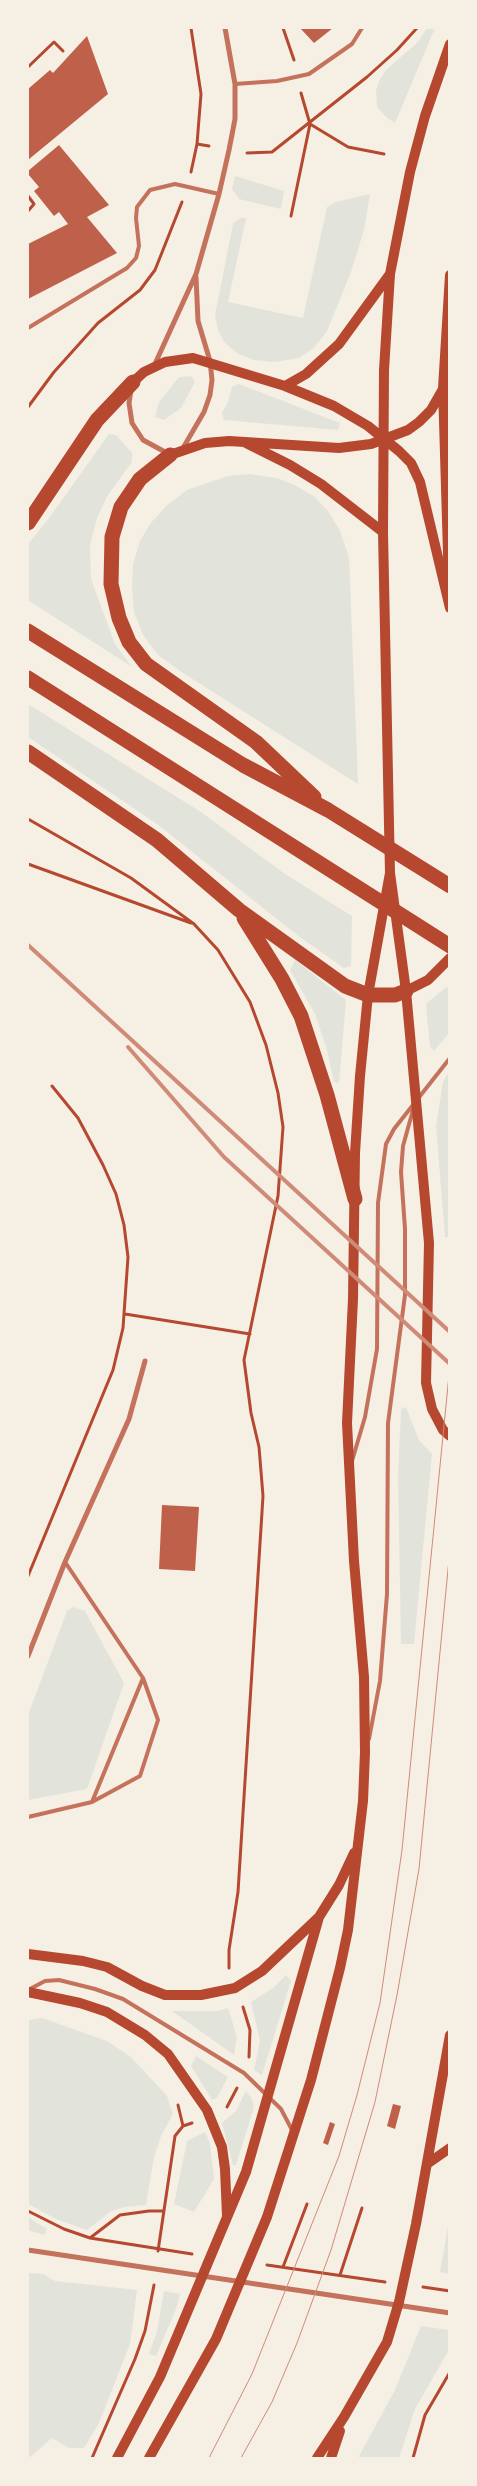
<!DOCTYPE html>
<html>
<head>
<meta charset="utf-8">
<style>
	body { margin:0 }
	#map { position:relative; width:477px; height:2486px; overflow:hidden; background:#f6efe4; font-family:Mulish,sans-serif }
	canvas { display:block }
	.frame { position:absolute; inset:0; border:29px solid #f6efe4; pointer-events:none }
</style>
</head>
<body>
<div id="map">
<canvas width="477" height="2486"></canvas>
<div class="frame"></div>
</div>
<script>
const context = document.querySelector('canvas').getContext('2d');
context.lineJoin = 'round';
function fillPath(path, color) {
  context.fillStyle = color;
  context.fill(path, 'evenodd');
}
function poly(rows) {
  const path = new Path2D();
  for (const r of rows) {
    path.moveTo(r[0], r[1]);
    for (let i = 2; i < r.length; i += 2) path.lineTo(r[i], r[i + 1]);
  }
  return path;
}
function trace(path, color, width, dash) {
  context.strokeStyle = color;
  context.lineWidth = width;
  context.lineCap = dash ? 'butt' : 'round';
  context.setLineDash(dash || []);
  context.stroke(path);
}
const green = poly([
	[427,28,435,28,395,123,386,117,377,107,376,90,380,79,387,69,418,42],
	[235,176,284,191,281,209,239,199,232,189],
	[370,194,364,230,351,272,327,331,314,348,299,358,275,362,254,360,238,354,224,342,218,330,215,315,233,224,240,218,246,218,228,302,303,318,327,207,336,202],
	[191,376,195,382,181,408,164,420,155,417,159,402,179,377],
	[239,384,340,423,338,430,224,420,222,413,228,402,232,387],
	[109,434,116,435,132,453,132,462,108,495,97,518,90,546,91,579,115,644,132,667,28,600,28,544,49,518],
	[250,474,276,478,293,484,315,497,328,511,340,531,349,557,358,784,183,673,158,655,143,635,134,612,132,590,133,564,140,541,150,524,166,506,187,490,228,476],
	[28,704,201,812,285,874,352,916,351,966,344,968,301,938,157,824,28,737],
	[295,960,346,1000,339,1083,334,1082,327,1050,315,1014,290,970],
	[446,987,449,988,449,1033,434,1051,430,1047,426,1004],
	[449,1071,450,1237,445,1237,436,1126,443,1082],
	[406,1407,419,1440,432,1454,414,1644,401,1644,398,1477,401,1409],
	[73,1607,85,1611,124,1683,87,1789,28,1800,28,1715,67,1611],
	[286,1975,291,1981,262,2075,254,2070,260,2041,251,2002,273,1988],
	[228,2008,237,2037,234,2055,172,2011,218,2011],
	[42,2018,107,2041,131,2057,167,2096,173,2114,161,2136,154,2157,146,2205,124,2207,110,2212,87,2230,56,2219,28,2204,28,2020],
	[196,2056,228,2077,217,2098,212,2100,191,2066],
	[246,2091,252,2099,254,2107,236,2165,233,2165,222,2123,236,2111],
	[205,2132,210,2143,214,2179,194,2212,174,2204,187,2141],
	[28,2217,47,2229,44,2235,28,2230],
	[449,2221,449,2274,440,2272],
	[28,2273,43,2274,55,2281,137,2290,130,2344,99,2423,84,2448,69,2448,52,2438,29,2458],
	[164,2291,180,2294,176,2309,156,2356,149,2354,157,2331],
	[421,2326,449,2330,449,2350,415,2409,399,2458,358,2458,395,2390]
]);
const building = poly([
	[300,28,333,28,314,43],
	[87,36,108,94,28,160,28,89,50,70,53,73],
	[59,145,109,205,87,217,117,253,28,299,28,244,68,224,59,212,54,216,34,191,39,187,28,174,28,171],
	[162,1505,199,1507,195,1571,159,1569],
	[393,2104,401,2106,395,2129,387,2126],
	[330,2122,335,2124,328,2145,323,2143]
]);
const path = poly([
	[283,28,294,60],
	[28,67,54,42,63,51],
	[310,124,348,147,384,154],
	[197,144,209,146],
	[247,153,272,152,367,77,397,50,417,28],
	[191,172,197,144,201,94,191,28],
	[28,196,34,204,28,211],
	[291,216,310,124,301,93],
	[28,407,54,372,98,323,140,290,155,270,182,202],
	[28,819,131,878,194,924,218,950,250,1002,266,1045,278,1093,283,1127,278,1196,244,1360,251,1413,259,1447,263,1496,238,1892,229,1950,229,1968],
	[28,864,191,923],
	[125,1314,250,1334],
	[28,1576,113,1370,123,1328,128,1257,124,1225,116,1194,103,1165,78,1118,52,1086],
	[243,2007,250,2030,249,2057],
	[178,2105,183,2126],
	[227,2107,237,2088],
	[28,2211,64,2229,90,2238,192,2254],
	[90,2238,120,2215,149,2211,163,2211],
	[158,2251,175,2136,183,2126,192,2123],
	[267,2265,385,2282],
	[283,2267,307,2204],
	[340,2275,362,2208],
	[423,2287,450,2291],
	[92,2458,135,2359,145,2331,154,2285],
	[413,2458,425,2415,450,2372]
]);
const service = poly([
	[235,84,277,81,309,74,352,44,362,28],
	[28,328,127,268,136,258,139,246,136,218,137,207,150,190,175,184,219,194],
	[352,1461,365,1417,377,1349,378,1203,386,1144,394,1129,450,1058],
	[369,1739,380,1681,387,1594,388,1423,405,1295,405,1229,401,1172,403,1146,413,1110],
	[92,1802,140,1776,158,1720,143,1678],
	[28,1817,92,1802,143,1678,65,1562],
	[28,1990,45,1981,59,1980,95,1989,123,1999,244,2073,281,2109,292,2130]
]);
const minor = poly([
	[154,366,196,274,219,194,229,150,235,119,235,84,225,28],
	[131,390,129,403,132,423,143,440,167,453],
	[183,448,204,412,210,395,212,380,210,361,198,321,196,277],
	[28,1656,65,1562,129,1419,145,1361],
	[28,2250,450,2313]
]);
const secondary = poly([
	[450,44,425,116,410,172,390,274,384,370,383,532,390,873,406,991,429,1243,426,1383,432,1409,443,1430,450,1436],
	[133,382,144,372,165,362,193,358,285,386,334,406,368,426,399,451,411,463,420,482,450,608],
	[285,386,306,374,339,344,390,274],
	[246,443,290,465,321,484,383,532],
	[170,455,205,443,229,441,339,448,371,444,408,430,419,422,431,410,443,389],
	[449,586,443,388,450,275],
	[406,991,428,980,450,958],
	[28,1954,83,1961,107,1967,142,1986,165,1995,201,1995,235,1988,262,1971,319,1917,339,1885,354,1853],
	[28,1992,80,2003,107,2012,145,2035,168,2054,207,2110,222,2147,225,2169,227,2216],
	[427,2164,450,2148],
	[117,2458,160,2377,246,2172,319,1917],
	[149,2458,216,2339,267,2217,311,2080,340,1968,348,1930,363,1801,365,1752,364,1677,354,1561,347,1423,353,1299,355,1153,360,1076,368,995,390,873],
	[317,2458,344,2417,387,2342,399,2302,416,2224,450,2035],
	[331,2458,340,2431]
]);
const motorway = poly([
	[170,455,140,479,121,507,112,537,111,584,119,618,129,642,146,664,256,742,314,797],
	[28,523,97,420,133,382],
	[28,631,243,765,328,810,450,886],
	[28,678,450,946],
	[28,752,157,840,239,910,345,986,368,995,395,995,406,991],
	[244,918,282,979,301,1016,327,1095,355,1199]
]);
const tram = poly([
	[209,2458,252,2374,339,2156,357,2095,380,2003,402,1850,450,1365],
	[241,2458,272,2402,297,2343,331,2250,375,2102,397,1995,419,1869,450,1549]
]);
const rail = poly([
	[28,945,450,1332],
	[128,1047,224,1157,450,1364]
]);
fillPath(green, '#e2e4dc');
fillPath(building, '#bf614a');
trace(path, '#b5482f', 3);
trace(service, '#c5725c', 4);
trace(minor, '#c5725c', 5);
trace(secondary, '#b5482f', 10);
trace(motorway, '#b5482f', 15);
trace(tram, '#cf8b77', 1);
trace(rail, '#cf8b77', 4);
</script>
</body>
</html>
